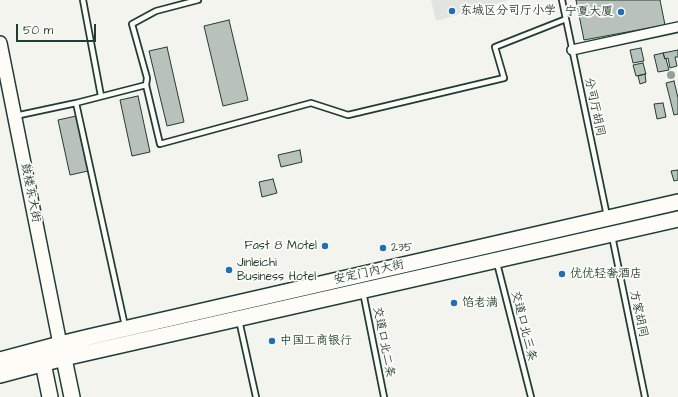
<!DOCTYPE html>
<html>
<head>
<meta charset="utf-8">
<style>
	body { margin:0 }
	#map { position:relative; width:678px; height:397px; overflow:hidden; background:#f4f4ef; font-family:"Architects Daughter",sans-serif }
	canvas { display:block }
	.scale { position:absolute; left:16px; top:24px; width:80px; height:18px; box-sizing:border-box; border:2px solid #1f3d34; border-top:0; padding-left:5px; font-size:12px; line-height:14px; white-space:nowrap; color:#1f3d34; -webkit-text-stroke:3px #fdfcf7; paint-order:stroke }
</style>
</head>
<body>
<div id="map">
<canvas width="678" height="397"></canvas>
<div class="scale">50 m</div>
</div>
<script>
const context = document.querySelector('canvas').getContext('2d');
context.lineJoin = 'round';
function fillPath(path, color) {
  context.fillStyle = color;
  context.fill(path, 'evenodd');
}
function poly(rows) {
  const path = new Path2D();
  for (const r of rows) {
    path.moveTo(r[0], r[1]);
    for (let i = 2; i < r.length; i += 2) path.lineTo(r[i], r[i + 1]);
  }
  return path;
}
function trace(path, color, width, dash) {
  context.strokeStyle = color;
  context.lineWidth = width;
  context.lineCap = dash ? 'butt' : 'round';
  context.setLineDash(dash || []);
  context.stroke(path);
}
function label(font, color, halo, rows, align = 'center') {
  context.font = font + ' "Architects Daughter","LXGW WenKai TC",sans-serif';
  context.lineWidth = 3.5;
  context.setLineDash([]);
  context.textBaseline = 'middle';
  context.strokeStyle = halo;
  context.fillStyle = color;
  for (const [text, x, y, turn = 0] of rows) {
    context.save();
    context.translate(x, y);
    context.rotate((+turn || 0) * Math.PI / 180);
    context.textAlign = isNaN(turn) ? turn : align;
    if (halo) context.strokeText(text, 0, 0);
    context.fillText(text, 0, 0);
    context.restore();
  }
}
const built = poly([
	[431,0,509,0,436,21]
]);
const building = poly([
	[576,0,660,0,665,25,584,40,576,0],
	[229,20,248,100,223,106,204,26,229,20],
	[167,47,184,122,167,126,149,51,167,47],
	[641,48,644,61,633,63,630,50,641,48],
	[678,50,678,57,675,57,677,66,670,68,668,58,665,59,663,53,678,50],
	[663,53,665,59,666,59,669,70,658,72,654,55,663,53],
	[643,63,646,74,636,76,633,65,643,63],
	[645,74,646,82,640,84,638,76,645,74],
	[674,81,678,98,678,114,674,115,666,83,674,81],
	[138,96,150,152,132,156,120,100,138,96],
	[663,103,666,117,657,119,654,104,663,103],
	[76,116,88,171,70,175,58,120,76,116],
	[300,150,302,162,281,167,278,155,300,150],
	[678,170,678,180,674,181,671,171,678,170],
	[273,179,277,193,262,197,259,182,273,179]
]);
const service = poly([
	[83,0,101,96],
	[562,0,607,216],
	[146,85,147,78,132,24,156,11,198,0],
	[76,103,125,326],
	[15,116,76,103,146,85,160,144,311,103,348,115,504,78,495,47,566,19],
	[612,236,645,397],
	[497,263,531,397],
	[363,292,384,397],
	[239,320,256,397]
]);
const minor = poly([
	[572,50,678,27]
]);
const secondary = poly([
	[0,43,60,344]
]);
const primary = poly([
	[62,349,72,397],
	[0,360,60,344,89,337,678,202],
	[43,363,50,397],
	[0,375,64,358,678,219]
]);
const trees = [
	[671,75]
];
const markers = [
	[452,11,4,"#1f6fb2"],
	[621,12,4,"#1f6fb2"],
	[325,246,4,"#1f6fb2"],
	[383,248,4,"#1f6fb2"],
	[229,270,4,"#1f6fb2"],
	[562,274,4,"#1f6fb2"],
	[454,303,4,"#1f6fb2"],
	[272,341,4,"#1f6fb2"]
];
const poiNames = [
	["东城区分司厅小学",460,11],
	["宁夏大厦",613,12,"right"],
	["Fast 8 Motel",317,246,"right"],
	["235",391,248],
	["Jinleichi",237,263],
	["Business Hotel",237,277],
	["优优轻奢酒店",570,274],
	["馅老满",462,303],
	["中国工商银行",280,341]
];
const streetNames = [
	["分司厅胡同",594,107,78],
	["鼓楼东大街",30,193,79],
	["安定门内大街",369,273,-13],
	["方家胡同",638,314,78],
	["交道口北三条",523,326,76],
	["交道口北二条",383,342,79]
];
fillPath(built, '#e2e5df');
fillPath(building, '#b9c1bb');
trace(building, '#1f3d34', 1);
trace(service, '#1f3d34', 8);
trace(minor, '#1f3d34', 12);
trace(secondary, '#1f3d34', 16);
trace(primary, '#1f3d34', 18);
trace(service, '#fdfcf7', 4.5);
trace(minor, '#fdfcf7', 9);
trace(secondary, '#fdfcf7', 13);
trace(primary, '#fdfcf7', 15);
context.fillStyle = '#93a099';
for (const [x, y] of trees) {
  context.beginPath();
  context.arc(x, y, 4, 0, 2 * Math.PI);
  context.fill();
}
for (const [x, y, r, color] of markers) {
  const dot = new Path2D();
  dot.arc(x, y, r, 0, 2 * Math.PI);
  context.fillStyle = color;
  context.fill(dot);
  trace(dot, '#fdfcf7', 1.5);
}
label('12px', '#1f3d34', '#fdfcf7', poiNames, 'left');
label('12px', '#1f3d34', '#fdfcf7', streetNames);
</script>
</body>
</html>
